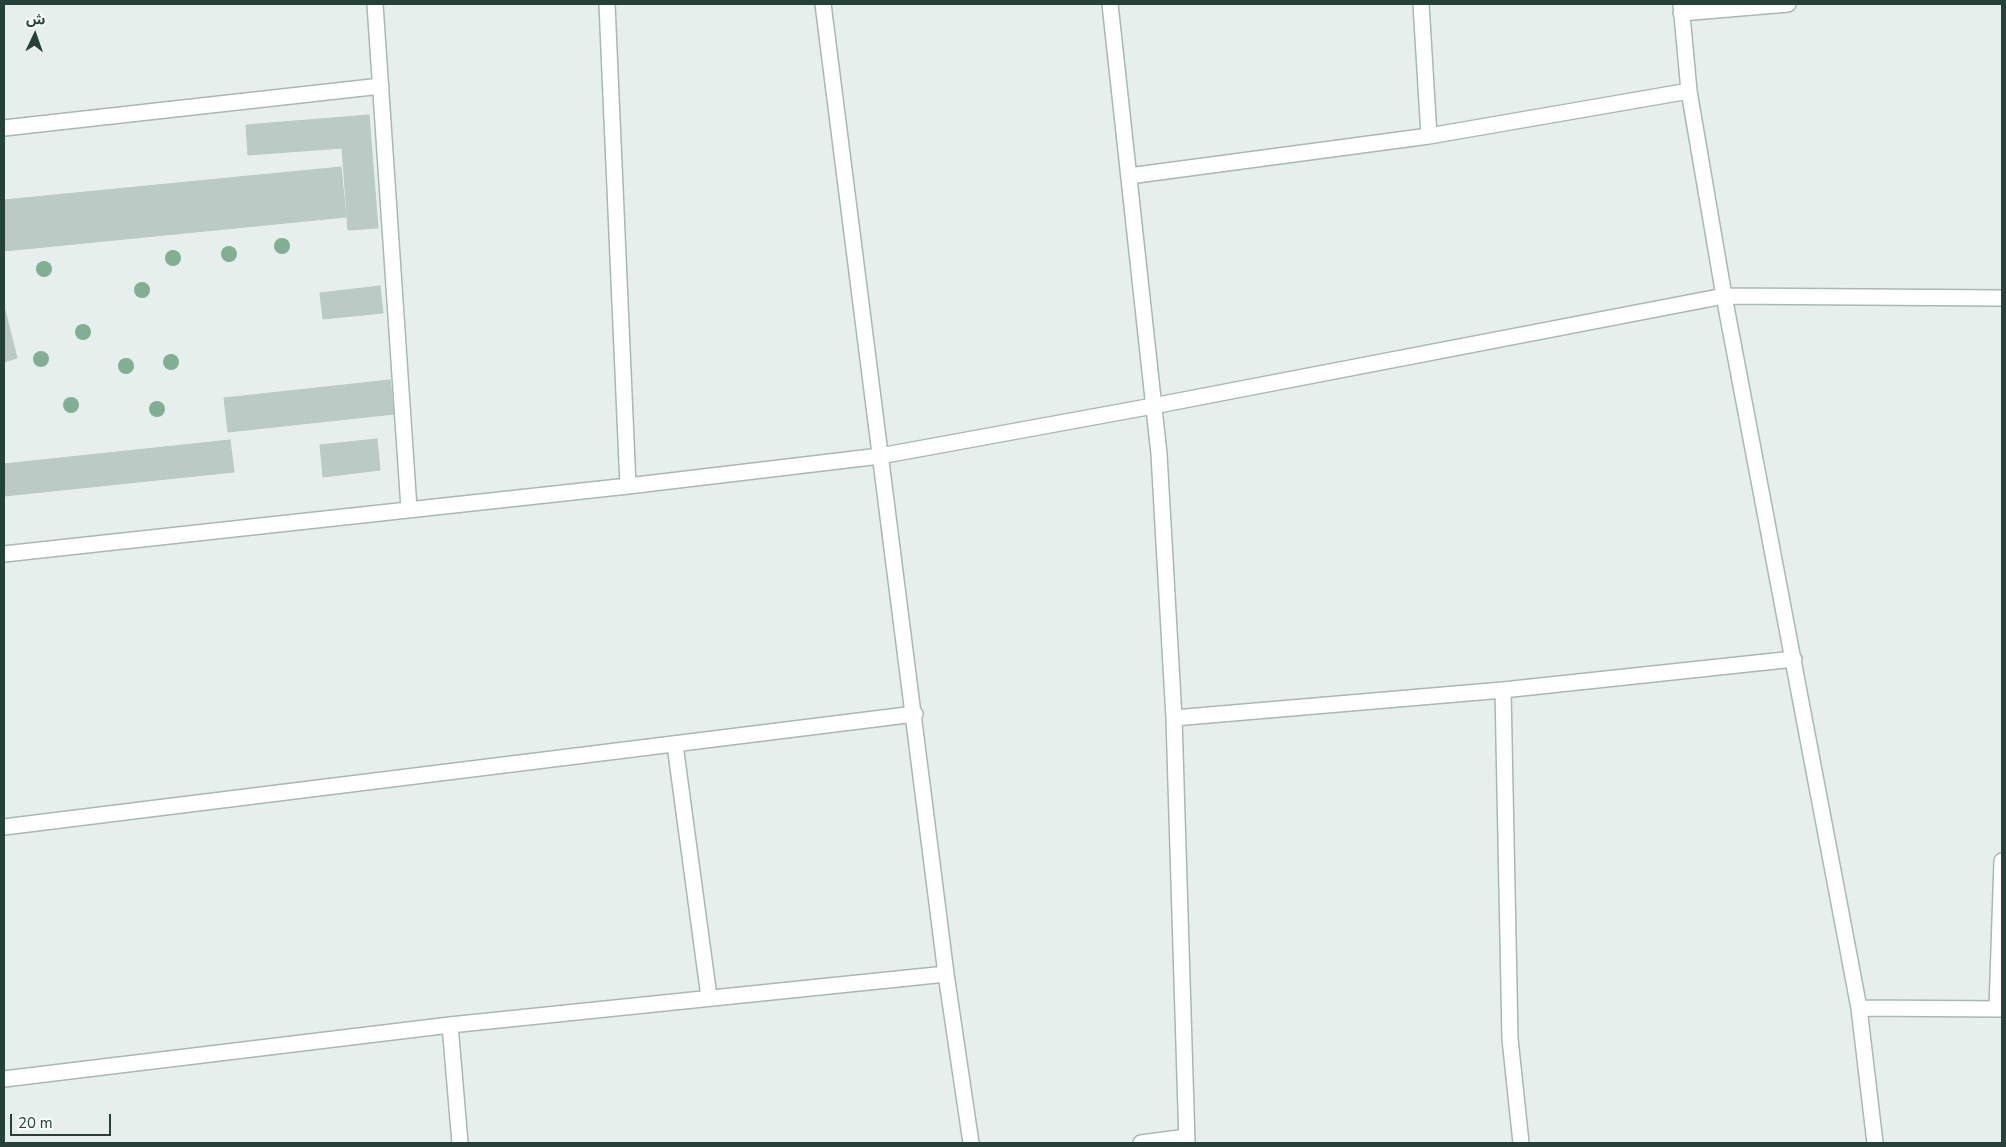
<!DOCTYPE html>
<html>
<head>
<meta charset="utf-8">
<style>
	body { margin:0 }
	#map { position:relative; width:2006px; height:1147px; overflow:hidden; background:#e6efeb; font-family:"Nunito Sans","Noto Sans Arabic",sans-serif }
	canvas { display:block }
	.frame { position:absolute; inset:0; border:5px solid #24423a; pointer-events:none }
	.north { position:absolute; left:10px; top:10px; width:50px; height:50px; -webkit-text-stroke:4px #f7fbf9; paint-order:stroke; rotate:3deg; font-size:14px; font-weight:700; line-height:20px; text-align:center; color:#24423a }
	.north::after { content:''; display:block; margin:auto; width:18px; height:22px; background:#24423a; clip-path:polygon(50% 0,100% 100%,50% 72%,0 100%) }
	.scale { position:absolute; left:10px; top:1114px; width:101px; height:22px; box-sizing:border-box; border:2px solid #24423a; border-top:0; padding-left:6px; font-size:15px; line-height:18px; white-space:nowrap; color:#24423a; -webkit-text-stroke:4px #f7fbf9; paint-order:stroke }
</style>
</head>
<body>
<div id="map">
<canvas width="2006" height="1147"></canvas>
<div class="frame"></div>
<div class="north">ش</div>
<div class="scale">20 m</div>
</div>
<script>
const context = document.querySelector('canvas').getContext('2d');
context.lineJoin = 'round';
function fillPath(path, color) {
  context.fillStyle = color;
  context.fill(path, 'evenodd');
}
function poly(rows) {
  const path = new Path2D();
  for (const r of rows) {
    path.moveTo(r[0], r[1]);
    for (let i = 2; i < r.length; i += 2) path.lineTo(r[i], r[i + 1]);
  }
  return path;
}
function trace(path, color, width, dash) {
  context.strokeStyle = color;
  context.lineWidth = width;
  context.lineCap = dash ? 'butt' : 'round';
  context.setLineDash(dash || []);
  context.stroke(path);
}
const building = poly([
	[369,115,378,228,348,230,342,148,248,155,246,125,369,115],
	[341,167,346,217,4,251,4,200,341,167],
	[380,286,383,313,323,319,320,293,380,286],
	[4,306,17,358,4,362,4,306],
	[390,380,394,414,228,432,224,398,390,380],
	[377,439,380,470,323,477,320,445,377,439],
	[230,440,234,472,4,496,4,464,230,440]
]);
const minor = poly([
	[375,4,409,509],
	[607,4,628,486],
	[823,4,946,974,971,1143],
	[1110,4,1159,454,1174,718,1187,1143],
	[1421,4,1429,136],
	[1681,4,1689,91,1724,296,1859,1008,1875,1143],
	[1681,13,1788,4],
	[4,128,381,86],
	[1129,176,1429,136,1689,91],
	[4,554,628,486,880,456,1153,406,1724,296,2002,298],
	[1503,690,1510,1039,1521,1143],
	[1174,718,1503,690,1794,659],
	[675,745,709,997],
	[4,827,915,714],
	[1859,1008,2002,1009],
	[1997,1008,2002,861],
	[450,1025,460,1143],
	[4,1079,450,1025,946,974],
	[1141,1143,1187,1137]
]);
const trees = [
	[282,246],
	[229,254],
	[173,258],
	[44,269],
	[142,290],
	[83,332],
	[41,359],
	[171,362],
	[126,366],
	[71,405],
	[157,409]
];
fillPath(building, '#bbcac4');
trace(building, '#b8c9c2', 1);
trace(minor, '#a8b8b2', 18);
trace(minor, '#fff', 15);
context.fillStyle = '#80af93';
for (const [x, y] of trees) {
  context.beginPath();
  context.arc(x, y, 8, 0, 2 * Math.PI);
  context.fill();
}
</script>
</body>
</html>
